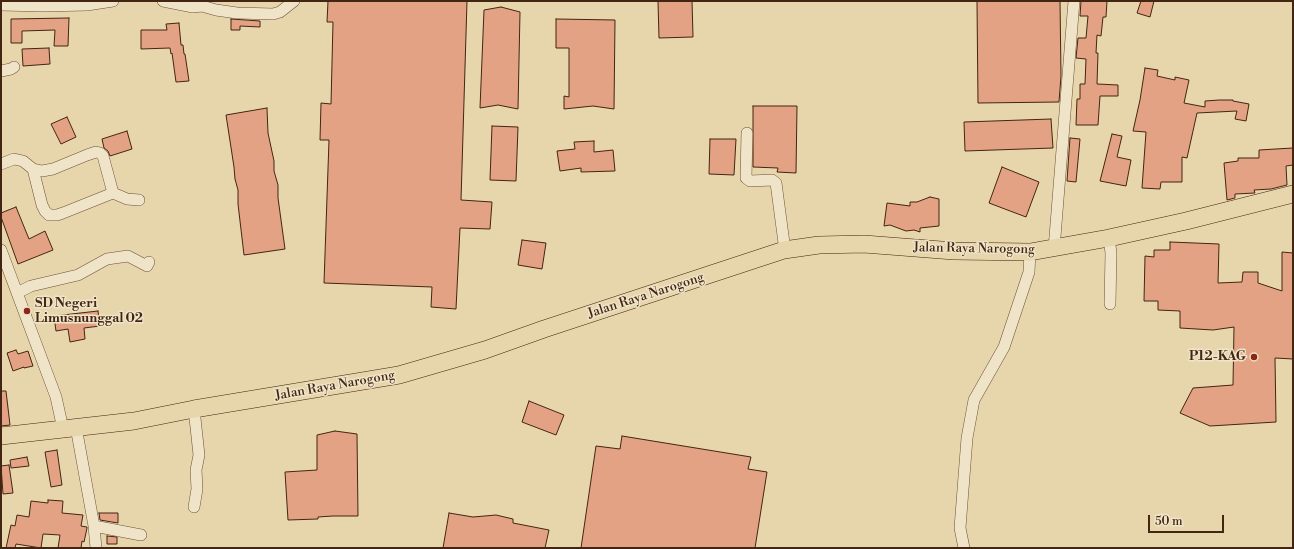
<!DOCTYPE html>
<html>
<head>
<meta charset="utf-8">
<style>
	body { margin:0 }
	#map { position:relative; width:1294px; height:549px; overflow:hidden; background:#e7d5ab; font-family:"Libre Bodoni",serif }
	canvas { display:block }
	.frame { position:absolute; inset:0; border:2px solid #432513; pointer-events:none }
	.scale { position:absolute; left:1148px; top:515px; width:76px; height:18px; box-sizing:border-box; border:2px solid #432513; border-top:0; padding-left:5px; font-size:12px; line-height:14px; white-space:nowrap; color:#432513; -webkit-text-stroke:3px #efe4c8; paint-order:stroke }
</style>
</head>
<body>
<div id="map">
<canvas width="1294" height="549"></canvas>
<div class="frame"></div>
<div class="scale">50 m</div>
</div>
<script>
const context = document.querySelector('canvas').getContext('2d');
context.lineJoin = 'round';
function fillPath(path, color) {
  context.fillStyle = color;
  context.fill(path, 'evenodd');
}
function poly(rows) {
  const path = new Path2D();
  for (const r of rows) {
    path.moveTo(r[0], r[1]);
    for (let i = 2; i < r.length; i += 2) path.lineTo(r[i], r[i + 1]);
  }
  return path;
}
function trace(path, color, width, dash) {
  context.strokeStyle = color;
  context.lineWidth = width;
  context.lineCap = dash ? 'butt' : 'round';
  context.setLineDash(dash || []);
  context.stroke(path);
}
function label(font, color, halo, rows, align = 'center') {
  context.font = font + ' "Libre Bodoni",serif';
  context.lineWidth = 3;
  context.setLineDash([]);
  context.textBaseline = 'middle';
  context.strokeStyle = halo;
  context.fillStyle = color;
  for (const [text, x, y, turn = 0] of rows) {
    context.save();
    context.translate(x, y);
    context.rotate((+turn || 0) * Math.PI / 180);
    context.textAlign = isNaN(turn) ? turn : align;
    if (halo) context.strokeText(text, 0, 0);
    context.fillText(text, 0, 0);
    context.restore();
  }
}
const building = poly([
	[328,1,467,1,461,200,492,202,490,229,460,228,456,309,431,307,432,287,324,283,329,140,320,140,321,103,331,104,333,22,327,22,328,1],
	[658,1,692,1,693,37,659,38,658,1],
	[977,1,1060,1,1061,76,1059,102,978,103,977,1],
	[1081,1,1107,1,1106,17,1103,17,1101,36,1097,35,1096,53,1098,53,1097,84,1118,85,1118,96,1100,96,1098,125,1076,125,1077,99,1080,99,1080,84,1085,84,1086,59,1076,58,1078,38,1086,38,1088,16,1080,16,1081,1],
	[1141,1,1154,1,1150,17,1137,13,1141,1],
	[501,7,520,12,518,109,498,105,480,108,484,10,501,7],
	[69,18,68,46,54,46,55,30,22,31,22,43,11,43,11,19,69,18],
	[231,19,260,21,260,27,240,26,240,30,231,30,231,19],
	[556,19,615,20,614,109,593,106,564,109,564,96,569,97,569,48,556,48,556,19],
	[179,23,181,45,183,45,184,54,185,54,189,81,176,82,172,53,171,54,170,48,141,49,141,30,167,30,166,24,179,23],
	[49,48,50,64,23,66,22,49,49,48],
	[1145,68,1158,70,1157,76,1175,80,1175,77,1189,80,1184,103,1205,107,1205,101,1219,100,1233,100,1233,101,1249,104,1246,121,1235,119,1237,111,1197,113,1187,158,1182,157,1182,182,1161,182,1160,189,1142,188,1146,132,1133,131,1140,100,1145,68],
	[753,106,797,106,796,173,777,172,778,168,753,167,753,106],
	[267,108,268,133,274,161,274,171,278,185,278,198,285,249,244,255,238,204,238,190,235,179,234,167,226,115,267,108],
	[67,117,76,137,61,144,51,124,67,117],
	[1051,119,1053,148,965,151,964,122,1051,119],
	[492,126,518,127,516,181,490,180,492,126],
	[127,131,132,149,110,156,108,151,104,148,102,139,127,131],
	[1112,134,1122,136,1117,157,1131,160,1126,186,1100,181,1112,134],
	[1070,138,1080,139,1076,182,1067,181,1070,138],
	[710,139,736,139,734,175,709,174,710,139],
	[594,141,594,152,613,150,615,171,581,172,581,168,560,171,557,151,575,149,574,142,594,141],
	[1293,148,1293,165,1286,166,1287,185,1271,189,1254,190,1255,193,1235,194,1235,198,1227,200,1224,163,1238,161,1238,158,1259,158,1259,150,1293,148],
	[1002,167,1039,182,1026,217,989,203,1002,167],
	[930,197,939,199,939,226,920,228,920,232,914,230,906,231,890,225,884,226,887,203,910,206,910,202,917,202,930,197],
	[16,207,29,239,45,231,53,250,18,264,1,217,1,213,16,207],
	[522,240,546,243,542,269,518,265,522,240],
	[1170,242,1219,244,1218,283,1242,282,1243,272,1258,272,1258,283,1282,291,1282,252,1293,253,1293,359,1275,358,1276,422,1210,426,1180,413,1193,388,1233,385,1234,327,1213,330,1180,328,1180,311,1158,310,1158,301,1144,301,1145,256,1154,257,1154,250,1170,250,1170,242],
	[98,311,100,326,84,328,85,339,70,342,68,329,56,331,54,316,98,311],
	[16,350,18,354,28,351,33,366,24,368,24,367,13,371,7,353,16,350],
	[1,391,6,391,10,425,1,426,1,391],
	[529,401,564,415,556,435,522,422,529,401],
	[335,431,357,434,358,516,333,516,318,517,318,519,288,520,285,472,317,470,317,435,335,431],
	[622,436,751,457,748,469,767,472,755,548,581,548,596,446,620,449,622,436],
	[57,450,62,485,51,487,45,452,57,450],
	[27,457,29,466,11,468,10,460,27,457],
	[9,465,13,493,3,494,1,466,9,465],
	[48,500,63,501,62,513,83,515,81,526,87,527,87,528,84,542,82,541,81,548,58,548,60,535,43,534,41,548,16,544,15,548,6,548,11,525,15,526,17,515,29,517,31,501,48,503,48,500],
	[99,513,118,513,118,523,100,520,99,513],
	[449,513,473,517,496,515,513,519,513,523,549,530,545,548,443,548,449,513],
	[107,536,117,537,117,544,107,544,107,536]
]);
const street = poly([
	[163,1,193,7,202,6,216,10,237,13,273,14,280,12,294,1],
	[1,5,43,6,87,5,113,1],
	[1,71,11,69,14,67],
	[747,133,746,178,750,181,772,180,776,183,784,243,784,250],
	[1,164,14,159,23,161,33,169,42,171,53,169,87,155,96,152,100,153,103,156,113,193,127,199,139,200],
	[33,169,42,205,45,211,49,215,57,215,63,213,113,193],
	[1109,238,1111,253,1110,304],
	[1054,249,1074,1],
	[1,250,56,397,63,429],
	[17,293,31,286,78,275,107,259,128,256,147,266,149,262],
	[194,409,199,455,196,470,197,489,194,507],
	[76,427,94,526,96,548],
	[94,526,141,535],
	[964,548,960,528,967,438,974,400,1004,347,1029,272,1030,252]
]);
const primary = poly([
	[1,436,134,421,194,409,399,375,485,350,544,329,784,250,819,245,864,244,954,251,1030,252,1109,238,1186,221,1293,194]
]);
const markers = [
	[27,311,4,"#8f2418"],
	[1254,357,4,"#8f2418"]
];
const streetNames = [
	["Jalan Raya Narogong",974,249,1],
	["Jalan Raya Narogong",646,296,-18],
	["Jalan Raya Narogong",335,386,-10]
];
const poiNames = [
	["SD Negeri",35,304],
	["Limusnunggal 02",35,319],
	["P12-KAG",1246,357,"right"]
];
fillPath(building, '#e3a283');
trace(building, '#432513', 1);
trace(street, '#6c5139', 12);
trace(primary, '#432513', 18);
trace(street, '#efe4c8', 11);
trace(primary, '#e7d5ab', 17);
for (const [x, y, r, color] of markers) {
  const dot = new Path2D();
  dot.arc(x, y, r, 0, 2 * Math.PI);
  context.fillStyle = color;
  context.fill(dot);
  trace(dot, '#efe4c8', 1.5);
}
label('13px', '#432513', '#efe4c8', streetNames);
label('bold 13px', '#432513', '#efe4c8', poiNames, 'left');
</script>
</body>
</html>
